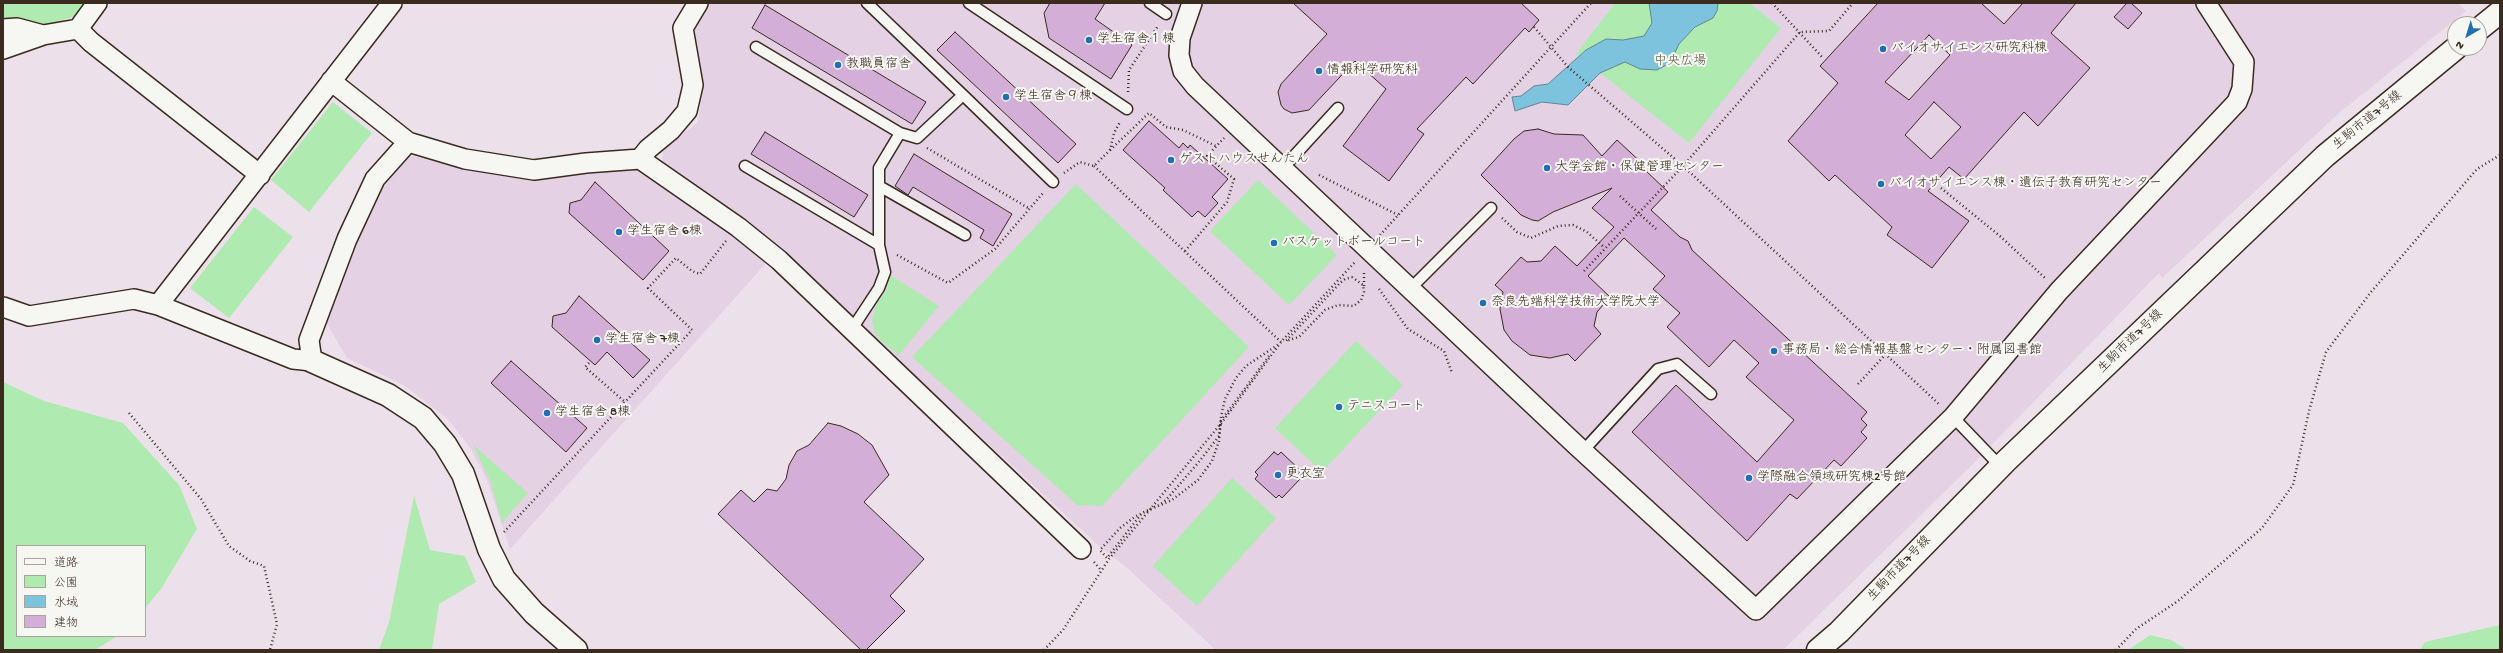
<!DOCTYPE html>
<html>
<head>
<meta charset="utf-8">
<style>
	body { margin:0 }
	#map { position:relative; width:2503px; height:653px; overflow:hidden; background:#ece0ea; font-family:"Gochi Hand","Klee One",sans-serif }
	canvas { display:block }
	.frame { position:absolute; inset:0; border:4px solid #3b2a1e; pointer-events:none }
	.legend { position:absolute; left:16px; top:545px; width:130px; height:92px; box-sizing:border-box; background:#f6f6f2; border:1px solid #aba49d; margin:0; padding:5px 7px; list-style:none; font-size:12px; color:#3b2a1e }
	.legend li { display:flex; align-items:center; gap:8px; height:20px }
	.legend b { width:20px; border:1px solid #aba49d }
	.north { position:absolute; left:2447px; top:16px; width:40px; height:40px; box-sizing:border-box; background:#f6f6f2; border:1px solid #aba49d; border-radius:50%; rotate:218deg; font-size:11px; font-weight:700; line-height:16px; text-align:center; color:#3b2a1e }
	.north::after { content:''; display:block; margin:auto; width:14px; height:18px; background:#1f6fb2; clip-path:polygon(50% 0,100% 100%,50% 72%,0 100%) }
</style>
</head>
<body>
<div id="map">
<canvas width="2503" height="653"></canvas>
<div class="frame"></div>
<ul class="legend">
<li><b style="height:5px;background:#f6f6f2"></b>道路</li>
<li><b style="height:11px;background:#afebb0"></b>公園</li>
<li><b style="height:11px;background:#7dc3de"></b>水域</li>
<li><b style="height:11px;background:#d3aed7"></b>建物</li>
</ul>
<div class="north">N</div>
</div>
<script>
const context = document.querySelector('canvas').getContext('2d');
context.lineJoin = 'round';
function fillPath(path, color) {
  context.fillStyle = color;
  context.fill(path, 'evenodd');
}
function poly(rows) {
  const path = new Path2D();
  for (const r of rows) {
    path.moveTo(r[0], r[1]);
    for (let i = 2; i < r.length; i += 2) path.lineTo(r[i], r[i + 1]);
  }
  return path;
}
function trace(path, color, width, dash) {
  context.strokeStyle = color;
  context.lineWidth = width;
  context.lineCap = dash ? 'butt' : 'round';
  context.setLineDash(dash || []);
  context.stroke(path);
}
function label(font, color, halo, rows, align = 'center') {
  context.font = font + ' "Gochi Hand","Klee One",sans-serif';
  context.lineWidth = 4;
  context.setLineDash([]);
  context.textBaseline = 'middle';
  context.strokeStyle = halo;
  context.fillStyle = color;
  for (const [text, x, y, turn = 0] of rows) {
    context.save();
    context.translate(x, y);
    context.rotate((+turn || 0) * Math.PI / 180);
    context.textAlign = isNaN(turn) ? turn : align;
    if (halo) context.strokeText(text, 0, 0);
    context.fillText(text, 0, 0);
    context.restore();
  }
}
const built = poly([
	[707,3,2458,3,2466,11,2339,113,2162,278,2159,273,1974,463,1783,650,1216,650,1125,566,1097,544,788,259,662,167,663,151,698,122,703,91,693,25],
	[410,155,487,174,531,179,644,169,768,261,510,549,487,480,471,449,449,420,404,385,347,358,326,322,361,234,385,185]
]);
const green = poly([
	[3,3,86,3,79,15,3,38],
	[1615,3,1749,3,1781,28,1689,143,1576,54],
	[333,102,372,133,309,212,271,180],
	[1258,180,1337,255,1289,305,1210,231],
	[1076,184,1249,347,1102,506,1077,505,912,357],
	[254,207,293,237,229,318,190,288],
	[890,275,939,306,899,355,881,341,874,331,872,320,876,305,886,291],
	[1356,341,1403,385,1322,472,1275,428],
	[3,382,44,401,123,423,179,485,197,529,161,589,145,608,145,546,17,546,17,636,117,636,95,650,3,650],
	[473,445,528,493,502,523,491,483],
	[1232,478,1276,518,1197,606,1153,566],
	[414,496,430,550,465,556,476,582,439,604,432,650,379,650,389,622],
	[2500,625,2500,650,2420,650,2425,642],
	[2150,635,2171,640,2187,650,2128,650]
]);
const water = poly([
	[1649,3,1718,3,1717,11,1713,18,1695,27,1679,44,1670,63,1657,70,1640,69,1625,62,1600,73,1568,105,1542,102,1515,111,1512,97,1521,96,1534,86,1548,84,1586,50,1606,39,1623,40,1644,36,1652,23,1649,3]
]);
const building = poly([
	[1050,3,1105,3,1095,19,1132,45,1111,79,1049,38,1044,13,1050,3],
	[1293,3,1521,3,1539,20,1529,32,1525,28,1473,84,1466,77,1417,129,1424,134,1389,181,1343,146,1386,89,1355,61,1309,110,1292,113,1284,109,1281,105,1278,92,1281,84,1327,34,1293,3],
	[1878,3,1981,3,2004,24,2023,3,2076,3,2051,33,2090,68,2038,126,2024,112,1964,179,1949,167,1928,191,1969,221,1932,268,1887,235,1892,227,1835,175,1829,181,1788,141,1838,83,1820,66,1878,3],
	[1929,35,1950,55,1909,100,1885,82,1929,35],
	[1934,102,1961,127,1931,159,1905,135,1934,102],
	[2127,3,2131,3,2142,13,2128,29,2114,17,2127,3],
	[765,5,926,102,912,124,752,28,765,5],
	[955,32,1076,144,1058,163,937,50,955,32],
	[1149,121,1179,148,1183,143,1188,148,1190,145,1228,179,1212,197,1218,203,1205,217,1198,211,1192,217,1163,190,1165,188,1123,150,1149,121],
	[1538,129,1554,134,1583,135,1602,156,1617,140,1645,166,1643,168,1668,192,1651,210,1680,237,1688,241,1692,250,1867,412,1861,419,1867,425,1861,432,1867,438,1841,466,1834,460,1797,499,1790,494,1747,541,1632,432,1676,385,1757,462,1794,420,1746,377,1759,363,1734,340,1709,367,1667,327,1680,313,1653,289,1665,276,1624,238,1588,276,1610,297,1597,312,1594,326,1601,334,1575,361,1568,354,1550,358,1530,355,1512,341,1504,330,1500,309,1503,292,1495,285,1521,257,1527,262,1541,261,1555,246,1577,266,1614,227,1592,208,1612,188,1553,212,1538,221,1532,220,1521,215,1481,175,1514,139,1524,131,1538,129],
	[765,132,868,195,854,217,751,154,765,132],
	[914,154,1012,214,993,246,980,238,984,230,913,187,908,195,895,186,914,154],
	[595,182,669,251,643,280,569,213,570,203,581,200,595,182],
	[579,296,650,360,633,378,607,352,595,365,552,327,553,316,566,313,579,296],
	[511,361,587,428,566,452,491,383,511,361],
	[828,423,841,426,858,434,872,445,889,475,864,502,924,559,890,596,905,611,866,650,861,650,718,514,741,490,754,502,767,489,777,491,786,479,789,465,797,451,809,445,828,423],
	[1274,452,1278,455,1281,452,1301,471,1298,474,1301,478,1282,498,1279,495,1276,498,1255,479,1258,475,1255,472,1274,452]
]);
const path = poly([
	[1772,3,1823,58],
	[1534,27,1568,67,1683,166,1940,405],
	[1128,92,1129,70,1158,26],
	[927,148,1030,209],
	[1110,150,1149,113,1166,127,1183,130,1216,146],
	[1094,166,1281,342],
	[1064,173,1080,162,1094,166,1110,150,1114,133,1120,122],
	[1319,175,1398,215],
	[1941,188,2001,237,2045,278],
	[1620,196,1656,229],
	[1502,218,1517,232,1531,238,1558,226,1573,225,1587,232,1605,248],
	[1380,235,1591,3],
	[1185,251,1227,202,1234,179,1207,156,1224,138],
	[897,255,948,283,995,249,1043,193],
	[1584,271,1683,166,1800,32,1829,31,1853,3],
	[1352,277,1363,285,1364,292,1361,300,1354,306,1338,305,1325,310,1299,337,1286,341,1340,283,1345,279,1352,277],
	[1364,286,1364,273],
	[1379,289,1408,329,1444,351,1452,373],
	[1269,356,1223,418,1221,421,1219,436,1198,463,1166,500,1161,504,1142,513,1107,558,1100,550,1120,528,1136,516,1172,500,1198,480,1212,461,1219,441,1221,417,1225,399,1236,378,1246,366,1279,344],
	[589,363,585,367,625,402],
	[1858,384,1886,354],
	[129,413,201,499,229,546,250,561,264,566,277,624,270,650],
	[504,532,692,330,648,288,676,258,692,271,700,274,726,241],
	[1094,562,1101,570],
	[1044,650,1063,630,1109,559,1223,421,1281,342,1355,262],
	[2116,650,2136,629,2178,601,2262,528,2293,485,2309,411,2326,352,2371,292,2477,169,2500,155]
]);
const lane = poly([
	[969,3,1127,109],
	[1150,3,1166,14],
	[756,47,900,133],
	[963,95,1053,182],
	[745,166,879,245],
	[1283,168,1338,108],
	[879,186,965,235],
	[1411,288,1491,208],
	[852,329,879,288,885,272,879,245,879,168,900,133,917,138,963,95,867,3],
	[1953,417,2001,467],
	[1583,451,1658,369,1677,364,1711,394]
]);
const street = poly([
	[392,3,158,305,293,359,312,361,309,340,347,239,375,179,408,142,465,159,534,170,586,163,640,159,648,149,671,130,687,111,693,85,683,28,698,3],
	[1192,3,1180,38,1179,55,1183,71,1195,86,1576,445,1756,610,1953,417,2059,291,2237,102,2242,89,2244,62,2206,3],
	[3,29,17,28,43,35],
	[78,29,91,42,260,175],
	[3,49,43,35,78,29,97,3],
	[331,81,408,142],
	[640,159,738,227,779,260,1081,549],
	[3,307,29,316,134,299,158,305]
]);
const secondary = poly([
	[2479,29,2500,12],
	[312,361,388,395,423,418,445,444,463,474,489,549,504,579,534,613,576,650],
	[1818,650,1839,632,2006,461,2325,156,2456,48]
]);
const markers = [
	[1089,40,4,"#1f6fb2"],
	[1883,49,4,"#1f6fb2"],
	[838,65,4,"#1f6fb2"],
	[1319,71,4,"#1f6fb2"],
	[1006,97,4,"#1f6fb2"],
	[1171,160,4,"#1f6fb2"],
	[1547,168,4,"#1f6fb2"],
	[1881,184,4,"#1f6fb2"],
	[619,232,4,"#1f6fb2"],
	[1274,243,4,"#1f6fb2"],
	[1483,303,4,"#1f6fb2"],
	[597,340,4,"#1f6fb2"],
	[1774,351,4,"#1f6fb2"],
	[1339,407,4,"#1f6fb2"],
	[547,413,4,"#1f6fb2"],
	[1278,475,4,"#1f6fb2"],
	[1749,478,4,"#1f6fb2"]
];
const poiNames = [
	["学生宿舎１棟",1097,40],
	["バイオサイエンス研究科棟",1891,49],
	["教職員宿舎",846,65],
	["情報科学研究科",1327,71],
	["学生宿舎９棟",1014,97],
	["ゲストハウスせんたん",1179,160],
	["大学会館・保健管理センター",1555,168],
	["バイオサイエンス棟・遺伝子教育研究センター",1889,184],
	["学生宿舎 6棟",627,232],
	["バスケットボールコート",1282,243],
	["奈良先端科学技術大学院大学",1491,303],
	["学生宿舎 7棟",605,340],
	["事務局・総合情報基盤センター・附属図書館",1782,351],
	["テニスコート",1347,407],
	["学生宿舎 8棟",555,413],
	["更衣室",1286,475],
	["学際融合領域研究棟2号館",1757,478]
];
const parkNames = [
	["中央広場",1680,62]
];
const streetNames = [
	["生駒市道7号線",2368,121,-39],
	["生駒市道7号線",2131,342,-44],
	["生駒市道7号線",1900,569,-46]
];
fillPath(built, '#e4d1e4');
fillPath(green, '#afebb0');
fillPath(water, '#7dc3de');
trace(water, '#638691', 1);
fillPath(building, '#d3aed7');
trace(building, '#3b2a1e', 1);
trace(lane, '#3b2a1e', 13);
trace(street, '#3b2a1e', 22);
trace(secondary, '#3b2a1e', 25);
trace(path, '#3b2a1e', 2.5, [1, 3]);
trace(lane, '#f6f6f2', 10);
trace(street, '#f6f6f2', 19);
trace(secondary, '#f6f6f2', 22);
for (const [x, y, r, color] of markers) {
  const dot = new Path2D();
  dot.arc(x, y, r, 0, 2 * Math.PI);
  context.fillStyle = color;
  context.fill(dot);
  trace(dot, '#f6f6f2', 1.5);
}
label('13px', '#3b2a1e', '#f6f6f2', poiNames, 'left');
label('13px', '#585a42', '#f6f6f2', parkNames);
label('13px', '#3b2a1e', '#f6f6f2', streetNames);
</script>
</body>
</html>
